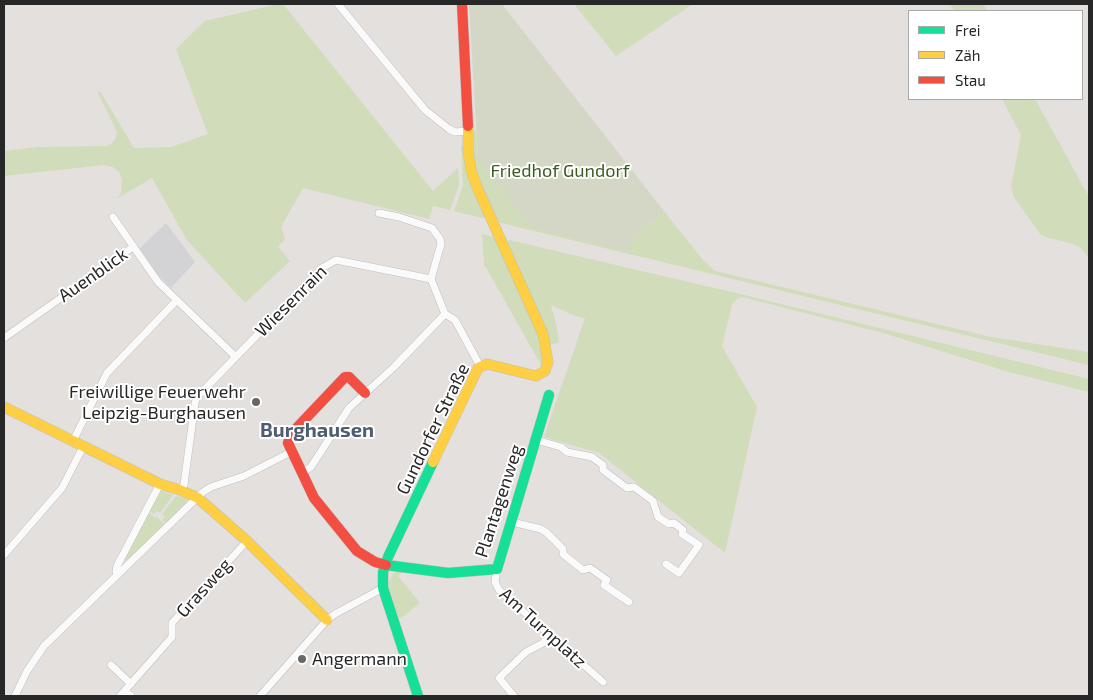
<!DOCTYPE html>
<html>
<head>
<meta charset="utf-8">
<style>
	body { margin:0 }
	#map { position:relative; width:1093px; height:700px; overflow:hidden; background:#e4e0de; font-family:"Exo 2",sans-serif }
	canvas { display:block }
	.frame { position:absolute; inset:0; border:5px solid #272727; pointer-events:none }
	.legend { position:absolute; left:908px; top:10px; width:175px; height:90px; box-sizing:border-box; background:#fff; border:1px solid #a9a9a9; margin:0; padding:6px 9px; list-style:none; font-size:15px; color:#272727 }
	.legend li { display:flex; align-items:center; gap:10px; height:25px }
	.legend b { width:25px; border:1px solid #a9a9a9 }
</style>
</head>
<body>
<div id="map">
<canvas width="1093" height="700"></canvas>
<div class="frame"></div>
<ul class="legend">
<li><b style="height:6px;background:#16e098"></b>Frei</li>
<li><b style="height:6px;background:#ffcf43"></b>Zäh</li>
<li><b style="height:6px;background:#f24e42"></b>Stau</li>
</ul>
</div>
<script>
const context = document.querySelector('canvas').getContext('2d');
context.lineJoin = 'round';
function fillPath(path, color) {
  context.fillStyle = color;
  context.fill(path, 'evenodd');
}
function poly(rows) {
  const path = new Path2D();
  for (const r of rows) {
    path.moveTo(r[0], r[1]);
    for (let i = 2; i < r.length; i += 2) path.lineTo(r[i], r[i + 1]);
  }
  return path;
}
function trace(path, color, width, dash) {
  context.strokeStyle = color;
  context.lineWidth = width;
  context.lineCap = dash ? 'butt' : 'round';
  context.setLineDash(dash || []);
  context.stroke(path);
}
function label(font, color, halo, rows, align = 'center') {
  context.font = font + ' "Exo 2",sans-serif';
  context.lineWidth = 4;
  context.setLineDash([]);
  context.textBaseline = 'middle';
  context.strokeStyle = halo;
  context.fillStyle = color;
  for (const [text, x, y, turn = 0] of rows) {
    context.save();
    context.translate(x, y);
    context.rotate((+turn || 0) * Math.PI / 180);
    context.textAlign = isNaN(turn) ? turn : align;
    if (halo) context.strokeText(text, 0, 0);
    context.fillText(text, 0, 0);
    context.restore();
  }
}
const industrial = poly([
	[166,223,195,262,171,288,157,274,138,250]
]);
const green = poly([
	[278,4,283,4,433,191,458,168,459,185,450,210,433,206,429,219,303,188,281,227,285,239,278,247,290,261,245,303,187,240,152,178,116,199,121,194,122,179,119,172,113,167,104,165,4,176,4,151,39,147,106,146,112,143,116,138,117,132,98,93,100,91,134,148,171,147,208,134,176,49,205,21],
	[574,4,693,4,616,56],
	[950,4,983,4,987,11,954,11],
	[1002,99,1035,99,1089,197,1089,258,1081,248,1073,244,1045,237,1040,234,1014,197,1011,187,1021,135],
	[476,130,478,158,632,238,664,211,703,260,715,271,991,337,1089,352,1089,365,497,222,478,179,472,157,472,133],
	[461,145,464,148,471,187,486,219,454,211,463,186],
	[482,234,494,237,536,329,543,361,541,365,484,264],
	[509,240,740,294,1089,379,1089,392,1009,372,883,333,742,297,738,298,732,305,722,346,757,407,725,553,599,453,544,437,585,318,575,316,551,305,557,328,559,342,550,345,546,330,508,242],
	[160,490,173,495,160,513,157,511,154,514,149,511],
	[176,496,187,499,186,505,167,524,162,520,165,517,162,514],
	[148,512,153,516,154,519,156,516,165,525,126,561,124,559],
	[398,571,403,572,398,576,420,603,401,618,398,617,388,584,393,574]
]);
const cemetery = poly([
	[471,4,502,4,664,211,632,238,629,251,532,228,478,158,469,5]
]);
const street = poly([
	[338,4,425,110,449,129,455,132,468,131],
	[379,213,399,217,432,228,440,239,441,244,431,279],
	[113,217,158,282,236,357],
	[4,338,133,247],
	[536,440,561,447,567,452,592,457,603,465,603,470,627,488,634,487,653,501,658,517,669,524,674,523,683,530,682,534,699,545,679,573,666,564],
	[73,441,107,373,177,300],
	[302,473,311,467,349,408,394,367,445,314],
	[180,490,184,485,185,477,195,403,197,397,322,268,336,260,431,279,445,314,455,320,480,366],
	[512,522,541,529,547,533,563,549,563,554,583,570,590,568,607,580,604,585,629,602],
	[4,555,62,488,83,447],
	[497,569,495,582,499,590,603,682],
	[118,574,116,572,117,566,160,484],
	[111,665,131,684],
	[125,691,131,696],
	[15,696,27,671,44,646,203,492,211,487,244,476,291,452],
	[120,696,172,637,172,623,247,541],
	[260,696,327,620,335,614,383,588],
	[514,696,499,678,526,652,543,643,550,636]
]);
const fast = poly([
	[386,565,448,573,497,569,549,395],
	[418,696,383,588,383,572,388,557,433,462]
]);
const slow = poly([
	[4,407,160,484,180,490,198,498,247,541,327,620],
	[433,462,478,368,487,364,536,376,545,371,548,362,543,334,477,187,471,170,468,149,468,126]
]);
const jam = poly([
	[462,4,468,126],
	[365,393,349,377,345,377,290,435,288,443,314,498,357,551,375,562,386,565]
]);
const markers = [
	[256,402,5,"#696867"],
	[302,659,5,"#696867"]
];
const parkNames = [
	["Friedhof Gundorf",560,171]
];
const streetNames = [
	["Auenblick",93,275,-35],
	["Wiesenrain",291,301,-45],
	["Gundorfer Straße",433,429,-64],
	["Plantagenweg",499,501,-72],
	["Grasweg",204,588,-48],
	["Am Turnplatz",543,628,42]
];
const poiNames = [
	["Freiwillige Feuerwehr",246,392],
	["Leipzig-Burghausen",246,413],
	["Angermann",312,659,"left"]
];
const quarterNames = [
	["Burghausen",317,430]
];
fillPath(industrial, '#d3d2d5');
fillPath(green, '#d0dcba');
fillPath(cemetery, '#d5d7c6');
trace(street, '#bfbebe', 8);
trace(fast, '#bfbebe', 11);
trace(slow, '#bfbebe', 11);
trace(jam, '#bfbebe', 11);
trace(street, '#fbfafa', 7);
trace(fast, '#16e098', 10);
trace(slow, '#ffcf43', 10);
trace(jam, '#f24e42', 10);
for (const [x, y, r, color] of markers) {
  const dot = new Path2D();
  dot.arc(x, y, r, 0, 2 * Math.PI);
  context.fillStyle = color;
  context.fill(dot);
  trace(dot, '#fff', 2);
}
label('18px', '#3b5a21', '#fff', parkNames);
label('18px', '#272727', '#fff', streetNames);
label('18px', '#272727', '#fff', poiNames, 'right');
label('bold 20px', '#4d5d72', '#fff', quarterNames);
</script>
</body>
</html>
